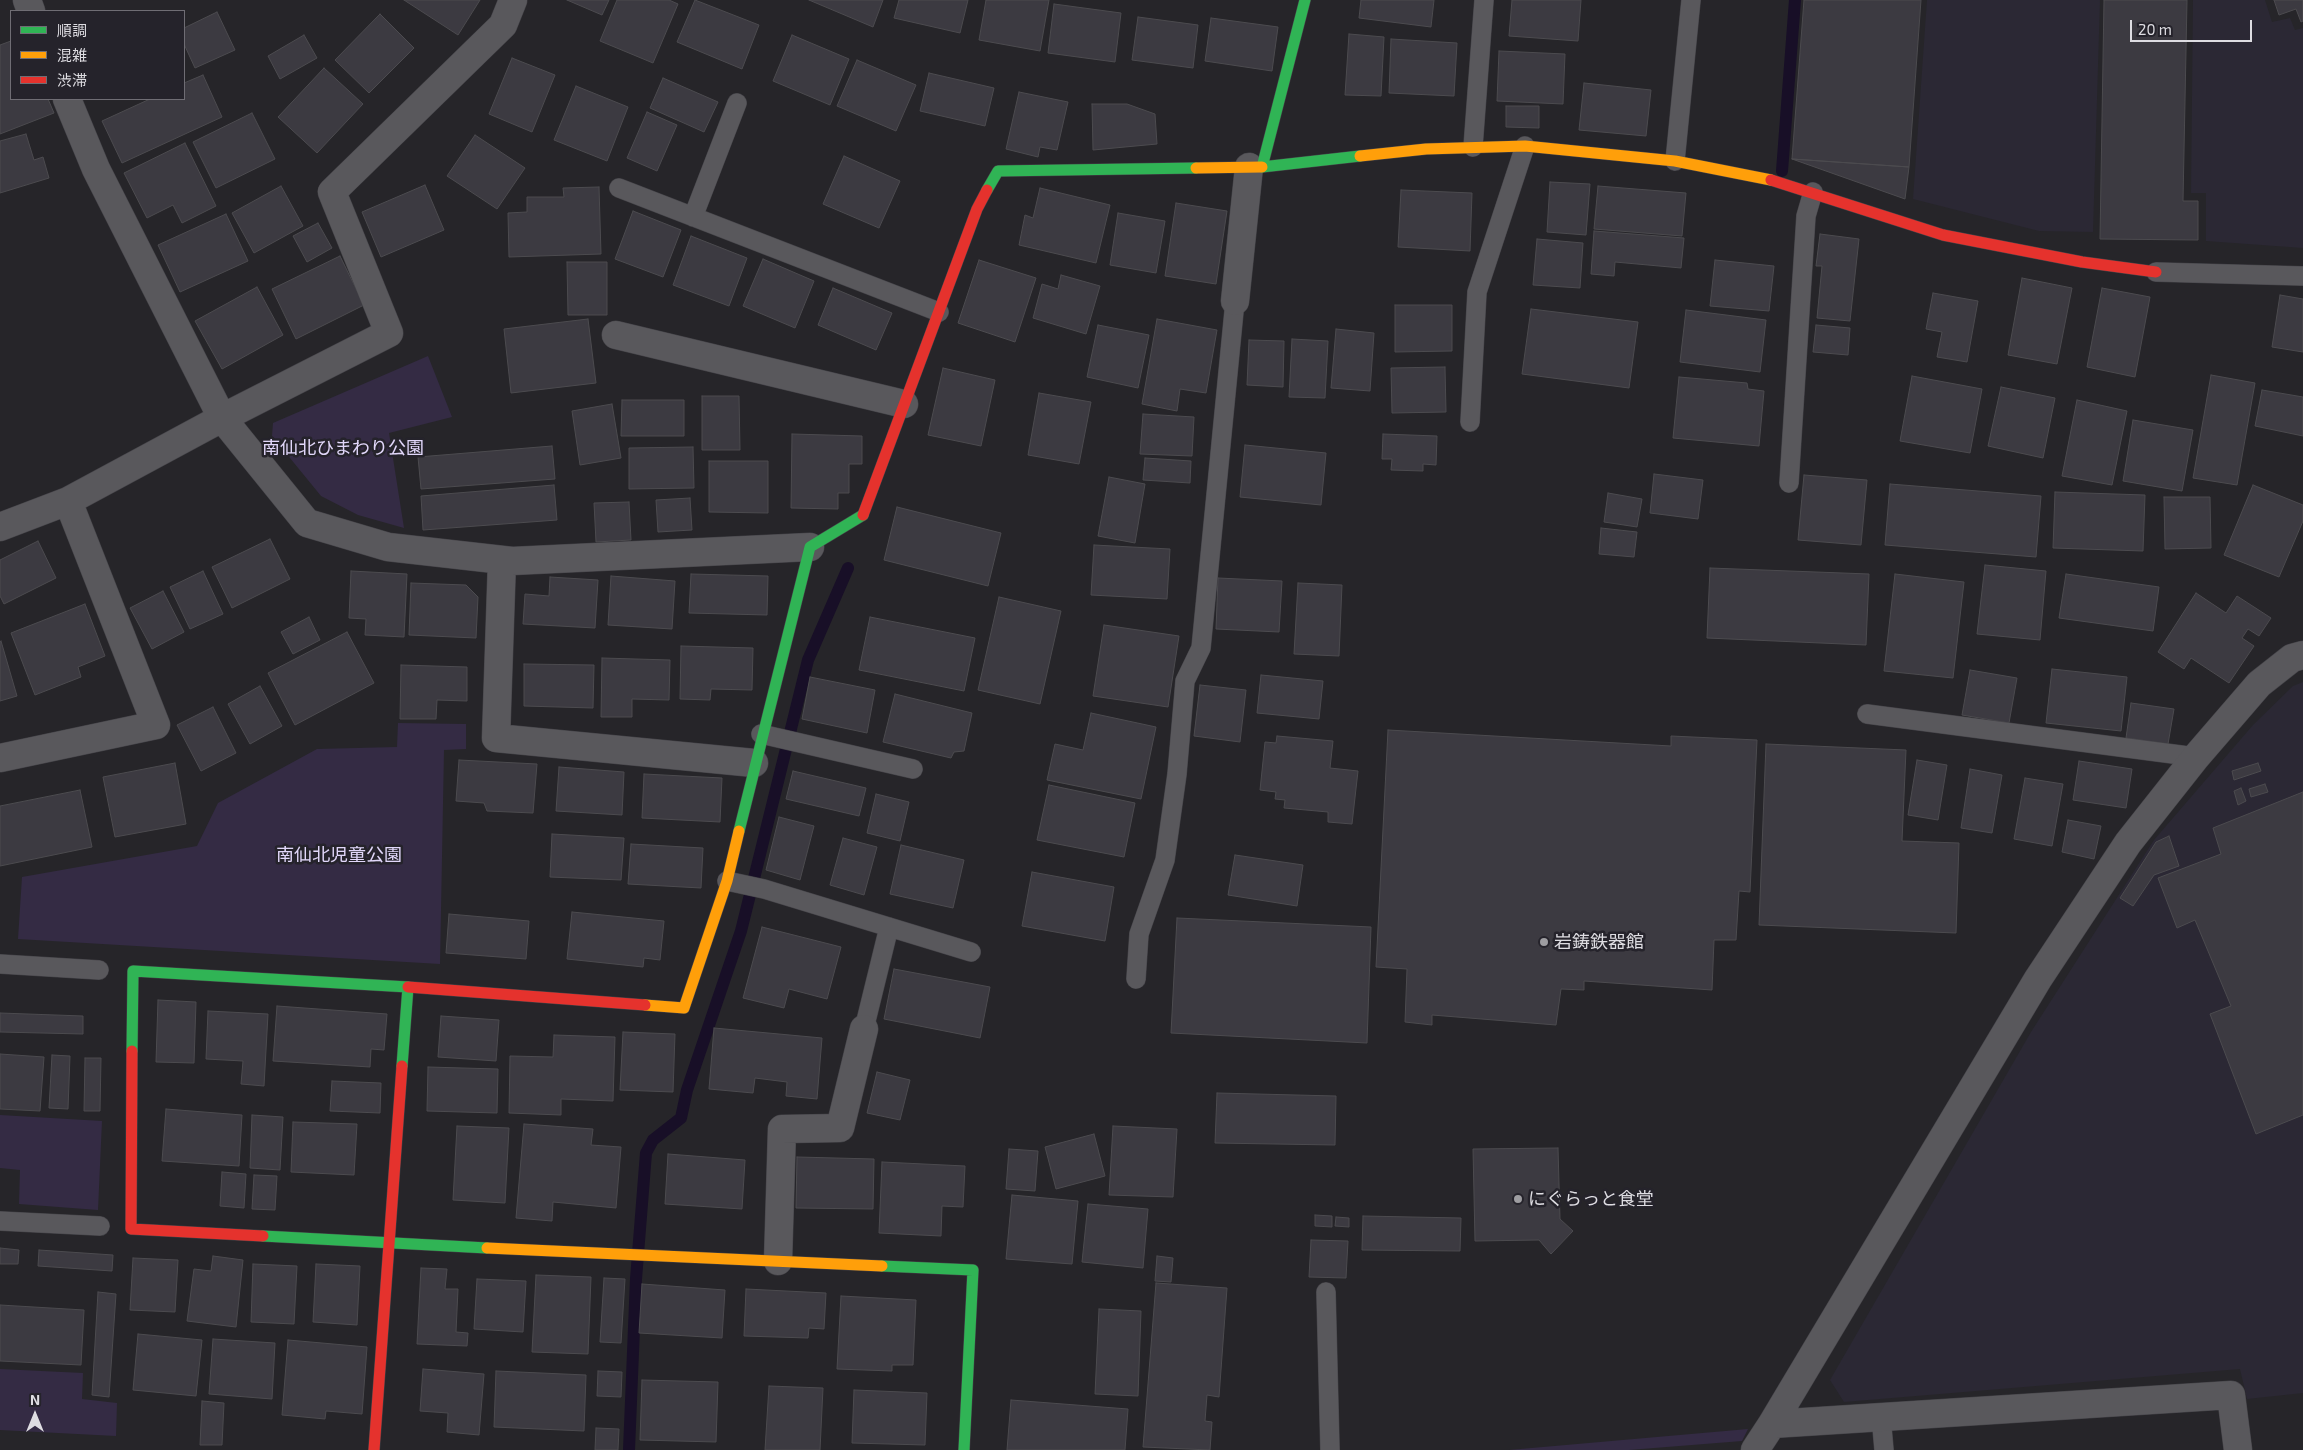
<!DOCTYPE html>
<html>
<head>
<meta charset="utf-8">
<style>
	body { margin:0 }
	#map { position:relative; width:2303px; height:1450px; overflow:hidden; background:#262529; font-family:"Exo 2","Noto Sans JP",sans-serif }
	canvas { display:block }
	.legend { position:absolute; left:10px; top:10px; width:175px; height:90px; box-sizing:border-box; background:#25232b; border:1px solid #6f6d74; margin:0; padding:6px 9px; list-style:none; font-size:15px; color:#dedde2 }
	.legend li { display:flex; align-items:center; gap:10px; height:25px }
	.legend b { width:25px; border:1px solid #6f6d74 }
	.north { position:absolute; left:10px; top:1390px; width:50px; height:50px; -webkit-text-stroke:4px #25232b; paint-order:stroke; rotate:0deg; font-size:14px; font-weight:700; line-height:20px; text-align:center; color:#dedde2 }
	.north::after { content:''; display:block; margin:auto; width:18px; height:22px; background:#dedde2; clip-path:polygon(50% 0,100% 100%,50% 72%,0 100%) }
	.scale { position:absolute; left:2130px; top:20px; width:122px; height:22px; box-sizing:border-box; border:2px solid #dedde2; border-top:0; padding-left:6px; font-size:15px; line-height:18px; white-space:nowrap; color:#dedde2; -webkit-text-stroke:4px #25232b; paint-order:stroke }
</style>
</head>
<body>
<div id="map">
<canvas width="2303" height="1450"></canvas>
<ul class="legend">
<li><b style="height:6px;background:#30b455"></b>順調</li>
<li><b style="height:6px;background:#ff9f0a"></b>混雑</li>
<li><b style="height:6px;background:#e5322d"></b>渋滞</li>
</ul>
<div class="north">N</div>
<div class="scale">20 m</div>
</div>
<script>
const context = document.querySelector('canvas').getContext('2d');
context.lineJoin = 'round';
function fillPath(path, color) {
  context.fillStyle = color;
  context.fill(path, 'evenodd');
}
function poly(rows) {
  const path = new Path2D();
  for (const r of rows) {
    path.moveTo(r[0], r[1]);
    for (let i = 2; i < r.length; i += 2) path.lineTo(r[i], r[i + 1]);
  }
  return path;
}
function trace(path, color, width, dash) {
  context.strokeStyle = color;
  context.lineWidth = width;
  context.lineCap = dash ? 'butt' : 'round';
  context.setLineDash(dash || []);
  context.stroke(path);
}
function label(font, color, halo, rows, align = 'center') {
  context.font = font + ' "Exo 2","Noto Sans JP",sans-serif';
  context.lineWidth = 5;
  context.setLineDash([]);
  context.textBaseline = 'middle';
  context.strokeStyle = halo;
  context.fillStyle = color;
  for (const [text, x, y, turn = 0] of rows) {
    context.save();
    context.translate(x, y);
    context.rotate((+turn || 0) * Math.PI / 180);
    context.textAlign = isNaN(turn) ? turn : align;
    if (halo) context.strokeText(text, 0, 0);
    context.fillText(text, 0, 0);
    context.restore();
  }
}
const built = poly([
	[1927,0,2100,0,2093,232,2039,231,1913,199],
	[2193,0,2265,0,2272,22,2290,18,2295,30,2303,28,2303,248,2206,241,2206,193,2191,193],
	[2303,682,2303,1393,2247,1399,2240,1369,1844,1402,1830,1380,2031,1032,2154,840,2253,725,2293,686]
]);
const green = poly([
	[428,356,452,417,389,433,404,528,358,515,321,496,272,436,273,423],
	[398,723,466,724,466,749,444,750,440,964,18,939,22,877,197,846,218,803,317,749,397,747],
	[0,1115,102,1121,98,1210,19,1204,20,1170,0,1168],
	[0,1369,83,1373,82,1399,117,1403,116,1436,0,1430],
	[1748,1429,1742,1441,1629,1450,1509,1450]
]);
const stream = poly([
	[1782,171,1795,0],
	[629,1450,636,1279,646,1153,653,1140,681,1118,687,1090,741,931,808,660,848,568]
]);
const building = poly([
	[404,0,480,0,458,35,404,0],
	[567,0,609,0,602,15,567,0],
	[617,0,669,0,678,4,653,63,600,41,617,0],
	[695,0,759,25,742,69,677,42,695,0],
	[809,0,883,0,873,27,809,0],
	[899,0,968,0,960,33,894,18,899,0],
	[986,0,1049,0,1040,51,979,40,986,0],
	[1361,0,1434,0,1431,27,1359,18,1361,0],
	[1512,0,1581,0,1578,41,1509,36,1512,0],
	[1804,0,1921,0,1909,167,1792,159,1804,0],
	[2104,0,2187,0,2183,201,2198,201,2198,240,2100,239,2104,0],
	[2274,0,2303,0,2303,21,2301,22,2296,9,2279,15,2274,0],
	[1054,4,1121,13,1115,62,1048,53,1054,4],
	[217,12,235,50,195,68,184,44,184,28,217,12],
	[380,14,414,48,369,93,335,60,380,14],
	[1138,17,1198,25,1193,68,1132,60,1138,17],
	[1211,18,1278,27,1272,71,1205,61,1211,18],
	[1349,34,1384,37,1381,96,1345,95,1349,34],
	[304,35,317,58,280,79,268,56,304,35],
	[792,35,849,59,830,105,773,81,792,35],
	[1391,39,1457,43,1454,96,1389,93,1391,39],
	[11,41,11,99,48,99,54,113,0,134,0,45,11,41],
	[1499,51,1565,54,1563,104,1497,101,1499,51],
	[512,58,555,75,532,132,489,114,512,58],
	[857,60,916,85,896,131,837,106,857,60],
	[324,68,363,104,317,153,278,117,324,68],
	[929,73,994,88,985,126,920,111,929,73],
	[203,75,222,117,122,163,102,121,150,99,184,99,184,83,203,75],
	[663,78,718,102,704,132,650,108,663,78],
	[1584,83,1651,90,1646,136,1579,130,1584,83],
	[576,86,628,107,607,161,554,140,576,86],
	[1019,92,1068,102,1057,150,1040,147,1038,157,1006,149,1019,92],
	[1092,104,1127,104,1155,114,1157,144,1093,150,1092,104],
	[1506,106,1539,106,1539,128,1506,127,1506,106],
	[647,112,677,125,657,171,627,158,647,112],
	[252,113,275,159,216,188,193,142,252,113],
	[26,134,34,160,43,157,49,178,0,193,0,141,26,134],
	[475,135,525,168,497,209,447,176,475,135],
	[185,143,216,206,182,223,173,205,147,218,124,173,185,143],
	[844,156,900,181,879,228,823,204,844,156],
	[1792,159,1909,167,1905,199,1792,159],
	[1550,182,1590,184,1586,235,1547,232,1550,182],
	[425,185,444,230,381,257,362,212,425,185],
	[281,186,303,226,254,253,232,213,281,186],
	[1598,186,1686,193,1682,236,1594,229,1598,186],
	[599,187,601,254,509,257,508,213,527,212,527,197,564,197,563,188,599,187],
	[1040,188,1110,205,1096,263,1019,245,1025,215,1033,218,1040,188],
	[1401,190,1472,193,1470,251,1398,247,1401,190],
	[1176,203,1227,211,1216,284,1165,276,1176,203],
	[633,211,681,230,663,277,615,259,633,211],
	[1118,213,1165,221,1156,273,1110,265,1118,213],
	[226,214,248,261,180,292,158,245,226,214],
	[318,223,332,248,307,262,293,236,318,223],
	[1594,231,1684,238,1681,268,1615,262,1614,276,1591,274,1594,231],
	[1820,234,1859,239,1850,321,1817,318,1822,266,1816,266,1820,234],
	[691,236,747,258,729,306,673,285,691,236],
	[1537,239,1583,243,1580,288,1533,285,1537,239],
	[340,256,364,305,296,339,272,289,340,256],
	[763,259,814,281,795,328,743,306,763,259],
	[979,260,1036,278,1015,342,958,323,979,260],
	[1715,260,1774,266,1769,311,1710,306,1715,260],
	[567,262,607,262,607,315,568,315,567,262],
	[1061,275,1100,286,1086,334,1033,318,1042,284,1058,289,1061,275],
	[2022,278,2072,288,2057,364,2008,355,2022,278],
	[257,287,283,335,222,369,195,321,257,287],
	[833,288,892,313,876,350,818,325,833,288],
	[2102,288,2150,297,2135,377,2087,367,2102,288],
	[1933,293,1978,301,1967,362,1937,357,1942,332,1926,329,1933,293],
	[2280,295,2303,299,2303,352,2272,347,2280,295],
	[1395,305,1452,305,1452,351,1395,352,1395,305],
	[1531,309,1638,322,1629,388,1522,374,1531,309],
	[1686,310,1766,320,1760,372,1680,362,1686,310],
	[588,319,596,383,511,393,504,329,588,319],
	[1157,319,1217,330,1206,393,1180,389,1177,411,1142,404,1157,319],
	[1098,325,1149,335,1138,388,1087,377,1098,325],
	[1816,325,1850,328,1848,355,1813,352,1816,325],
	[1336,329,1374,333,1370,391,1331,388,1336,329],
	[1292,339,1328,341,1325,398,1289,397,1292,339],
	[1249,340,1284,341,1283,387,1247,385,1249,340],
	[1445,367,1446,412,1392,413,1391,368,1445,367],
	[943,368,995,380,981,446,928,435,943,368],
	[2211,375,2255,383,2237,485,2193,478,2211,375],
	[1912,376,1982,389,1970,453,1900,441,1912,376],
	[1679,377,1747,383,1748,389,1764,391,1759,446,1673,438,1679,377],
	[2001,387,2055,398,2043,458,1988,446,2001,387],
	[2262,390,2303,397,2303,436,2255,426,2262,390],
	[1039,393,1091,402,1079,464,1028,455,1039,393],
	[702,396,739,396,740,450,702,450,702,396],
	[622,400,684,400,684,436,621,436,622,400],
	[2077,400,2127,411,2112,485,2062,476,2077,400],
	[612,404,621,458,580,465,572,411,612,404],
	[1143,414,1194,417,1192,456,1140,454,1143,414],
	[2133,420,2193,430,2182,491,2123,481,2133,420],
	[792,434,862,436,862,464,849,464,849,493,838,493,838,509,791,508,792,434],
	[1383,434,1437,436,1436,465,1423,464,1423,471,1391,470,1392,459,1382,459,1383,434],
	[1245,445,1326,453,1321,505,1240,497,1245,445],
	[552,446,555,479,421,489,418,457,552,446],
	[693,447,694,488,629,489,629,448,693,447],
	[1145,458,1191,461,1190,483,1143,480,1145,458],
	[709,461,768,461,768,513,709,512,709,461],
	[1654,474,1703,480,1698,519,1650,513,1654,474],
	[1804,475,1867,480,1861,545,1798,540,1804,475],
	[1109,477,1145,484,1135,543,1098,536,1109,477],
	[1890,484,2041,496,2036,557,1885,545,1890,484],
	[554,485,557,520,423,530,421,496,554,485],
	[2253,485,2303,505,2303,521,2279,577,2224,555,2253,485],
	[2055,492,2145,495,2143,551,2053,548,2055,492],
	[1608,493,1642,499,1637,527,1604,522,1608,493],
	[2164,497,2210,497,2211,548,2165,549,2164,497],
	[690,498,692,530,658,532,656,500,690,498],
	[629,502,631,540,596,542,594,503,629,502],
	[897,507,1001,533,988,586,884,560,897,507],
	[1601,528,1637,532,1634,557,1599,554,1601,528],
	[270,539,290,579,232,608,212,567,270,539],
	[38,541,56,578,4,604,0,596,0,560,38,541],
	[1094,545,1170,549,1167,599,1091,595,1094,545],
	[1985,565,2046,571,2040,640,1977,634,1985,565],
	[1710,568,1869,574,1866,645,1707,638,1710,568],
	[203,571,223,614,190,629,170,587,203,571],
	[351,571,407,574,404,637,365,635,366,619,349,618,351,571],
	[691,574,768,576,767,615,689,613,691,574],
	[1895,574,1964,582,1953,678,1884,671,1895,574],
	[2066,574,2159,587,2153,631,2059,618,2066,574],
	[611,576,675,581,672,629,608,625,611,576],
	[550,577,598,580,595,628,523,624,525,594,549,596,550,577],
	[1218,578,1282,581,1279,632,1216,629,1218,578],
	[411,583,466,585,478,597,476,638,409,635,411,583],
	[1298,583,1342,585,1339,656,1294,654,1298,583],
	[163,591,184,632,152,649,130,608,163,591],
	[2196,593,2226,613,2237,596,2271,618,2259,636,2248,629,2242,638,2254,646,2229,683,2191,658,2184,669,2158,652,2196,593],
	[999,597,1061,611,1040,704,978,690,999,597],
	[85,604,105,656,78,667,81,677,35,695,11,633,85,604],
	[309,617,320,640,293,654,281,632,309,617],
	[870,617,975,638,964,691,859,670,870,617],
	[1104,625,1179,636,1168,707,1093,696,1104,625],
	[347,632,374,683,295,725,268,673,347,632],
	[1,641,17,696,0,701,0,642,1,641],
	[681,646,753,648,752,690,711,689,710,700,680,699,681,646],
	[602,658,670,660,669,700,632,699,632,717,601,717,602,658],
	[524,664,594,665,593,708,524,706,524,664],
	[401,665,467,667,467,701,437,700,436,719,400,719,401,665],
	[2052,669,2127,677,2121,731,2046,723,2052,669],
	[1970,670,2017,678,2009,723,1962,715,1970,670],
	[1261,675,1323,681,1319,719,1257,713,1261,675],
	[810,677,875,690,867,733,802,719,810,677],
	[1200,685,1246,690,1240,742,1194,736,1200,685],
	[260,686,282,726,250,744,228,704,260,686],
	[895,694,972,713,964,751,954,752,951,758,883,742,895,694],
	[2131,703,2174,709,2168,744,2126,738,2131,703],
	[213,707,236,753,201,771,177,725,213,707],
	[1091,713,1156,727,1141,799,1047,780,1055,744,1083,750,1091,713],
	[1388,730,1671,746,1671,736,1757,740,1750,892,1739,891,1736,940,1714,940,1712,990,1584,981,1584,990,1561,989,1556,1025,1432,1015,1432,1025,1405,1022,1407,969,1376,967,1388,730],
	[1277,736,1333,741,1330,768,1358,771,1352,824,1328,822,1328,812,1284,808,1285,800,1275,799,1276,792,1260,790,1265,742,1276,743,1277,736],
	[1766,744,1906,750,1902,841,1959,843,1956,933,1759,925,1766,744],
	[459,760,537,764,533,813,487,811,484,803,456,801,459,760],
	[1917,760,1947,765,1938,820,1908,815,1917,760],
	[2079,761,2132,769,2126,808,2073,800,2079,761],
	[175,763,186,824,115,837,103,777,175,763],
	[2258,763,2261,771,2234,780,2232,771,2258,763],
	[559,767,624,772,622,815,556,811,559,767],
	[1970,769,2002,775,1992,833,1961,828,1970,769],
	[793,771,866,788,859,816,786,799,793,771],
	[644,774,722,778,720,822,642,818,644,774],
	[2025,778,2063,784,2052,846,2014,839,2025,778],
	[2265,784,2268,792,2251,797,2249,789,2265,784],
	[1049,785,1135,803,1124,857,1037,840,1049,785],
	[2241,788,2246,801,2238,805,2234,791,2241,788],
	[80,790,92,847,0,866,0,806,80,790],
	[2303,792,2303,1115,2256,1134,2210,1014,2231,1006,2195,920,2177,928,2158,878,2221,854,2213,828,2303,792],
	[876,794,909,802,900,841,867,833,876,794],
	[779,817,814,826,800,880,766,870,779,817],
	[2068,820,2101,826,2094,859,2062,852,2068,820],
	[552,834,624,838,621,880,550,877,552,834],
	[2169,836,2179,866,2154,875,2133,906,2120,898,2156,842,2169,836],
	[843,838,877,847,864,895,830,885,843,838],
	[631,844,703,848,701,888,628,884,631,844],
	[901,845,964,860,953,908,890,894,901,845],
	[1235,855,1303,865,1297,906,1228,895,1235,855],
	[1032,872,1114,887,1105,941,1022,926,1032,872],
	[572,912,664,921,660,960,644,958,643,967,567,959,572,912],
	[449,914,529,921,526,959,446,953,449,914],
	[1177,918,1371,927,1367,1043,1171,1033,1177,918],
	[762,927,841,947,827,999,789,989,784,1008,743,998,762,927],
	[894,969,990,987,980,1038,884,1019,894,969],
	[158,1000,196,1002,194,1063,156,1062,158,1000],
	[277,1006,387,1014,384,1050,371,1049,370,1067,273,1061,277,1006],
	[208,1011,268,1014,264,1086,241,1084,243,1061,206,1059,208,1011],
	[0,1013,83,1016,83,1034,0,1032,0,1013],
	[441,1016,499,1020,496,1061,438,1057,441,1016],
	[714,1028,822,1038,817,1099,786,1096,787,1082,755,1078,753,1093,709,1089,714,1028],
	[623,1032,675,1034,673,1092,620,1090,623,1032],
	[554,1035,615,1037,613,1101,561,1099,561,1115,509,1113,510,1056,553,1057,554,1035],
	[0,1054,44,1057,40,1111,0,1109,0,1054],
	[52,1055,70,1056,68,1109,49,1108,52,1055],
	[85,1058,101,1058,100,1111,84,1111,85,1058],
	[428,1067,498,1069,497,1113,427,1111,428,1067],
	[877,1072,910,1080,900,1120,867,1113,877,1072],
	[332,1081,381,1083,380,1113,330,1111,332,1081],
	[1217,1093,1336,1096,1335,1145,1215,1143,1217,1093],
	[166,1109,242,1115,239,1166,162,1161,166,1109],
	[252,1115,283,1117,280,1170,250,1168,252,1115],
	[293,1122,357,1124,354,1175,291,1172,293,1122],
	[524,1124,593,1129,591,1145,621,1147,616,1208,553,1202,552,1221,516,1218,524,1124],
	[457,1126,509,1128,505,1203,453,1200,457,1126],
	[1113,1126,1177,1129,1173,1197,1109,1195,1113,1126],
	[1094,1134,1105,1176,1056,1189,1045,1147,1094,1134],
	[1558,1148,1560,1219,1573,1231,1551,1254,1539,1240,1475,1241,1473,1149,1558,1148],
	[1009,1149,1038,1151,1035,1191,1006,1189,1009,1149],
	[668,1154,745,1160,742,1209,665,1204,668,1154],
	[797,1157,874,1159,873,1209,796,1208,797,1157],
	[882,1162,965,1166,963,1207,942,1206,941,1236,879,1233,882,1162],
	[222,1172,246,1174,244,1208,220,1206,222,1172],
	[254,1175,277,1176,275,1210,252,1209,254,1175],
	[1012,1195,1078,1201,1072,1264,1006,1259,1012,1195],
	[1088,1204,1148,1209,1143,1268,1082,1262,1088,1204],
	[1315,1215,1332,1216,1332,1227,1315,1226,1315,1215],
	[1363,1216,1461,1218,1460,1251,1362,1250,1363,1216],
	[1336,1217,1349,1218,1349,1227,1335,1226,1336,1217],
	[1311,1240,1348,1241,1346,1278,1309,1277,1311,1240],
	[0,1248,19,1250,18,1264,0,1264,0,1248],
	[39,1250,113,1255,112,1271,38,1266,39,1250],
	[213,1256,243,1260,236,1327,187,1321,194,1269,211,1271,213,1256],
	[1157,1256,1173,1258,1171,1282,1155,1281,1157,1256],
	[133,1258,178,1260,175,1312,130,1310,133,1258],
	[253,1264,297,1266,294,1324,251,1322,253,1264],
	[316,1264,360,1266,357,1325,313,1322,316,1264],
	[421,1268,447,1269,445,1289,458,1289,456,1332,468,1333,467,1346,417,1344,421,1268],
	[536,1275,591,1277,588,1354,532,1352,536,1275],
	[604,1278,625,1279,621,1343,600,1342,604,1278],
	[477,1279,526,1281,523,1332,474,1329,477,1279],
	[1156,1283,1227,1288,1219,1397,1207,1395,1205,1421,1212,1422,1210,1450,1143,1447,1156,1283],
	[642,1284,725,1290,722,1338,639,1333,642,1284],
	[746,1289,826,1293,824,1329,809,1328,808,1338,744,1336,746,1289],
	[98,1292,116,1294,109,1397,92,1395,98,1292],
	[841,1296,916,1300,913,1365,892,1365,892,1371,837,1369,841,1296],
	[0,1305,84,1310,81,1365,0,1361,0,1305],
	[1099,1309,1141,1311,1138,1396,1095,1394,1099,1309],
	[138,1334,202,1340,196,1396,133,1390,138,1334],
	[213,1339,275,1343,272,1399,209,1394,213,1339],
	[288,1340,367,1347,362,1414,326,1411,325,1419,282,1415,288,1340],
	[423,1369,484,1374,479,1435,447,1432,448,1413,420,1411,423,1369],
	[496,1371,586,1375,584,1431,494,1427,496,1371],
	[598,1371,622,1372,621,1397,597,1396,598,1371],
	[642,1380,718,1382,716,1442,640,1440,642,1380],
	[769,1386,823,1388,820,1450,765,1450,769,1386],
	[854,1390,927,1393,925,1445,852,1443,854,1390],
	[1011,1400,1128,1409,1125,1450,1007,1450,1011,1400],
	[202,1401,224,1403,222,1445,200,1445,202,1401],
	[596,1428,619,1429,618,1450,595,1450,596,1428]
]);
const lane = poly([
	[1473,147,1484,0],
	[1675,161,1691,0],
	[619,188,939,312],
	[693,217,737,103],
	[2156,272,2303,276],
	[1470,422,1477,292,1525,146],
	[1789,483,1806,216,1813,192],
	[1867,714,2196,757],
	[761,734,913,769],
	[727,881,764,889,971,952],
	[0,964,99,970],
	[1136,979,1139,934,1165,860,1177,774,1185,681,1201,648,1235,301],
	[864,1029,889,927],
	[0,1221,100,1226],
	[1326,1292,1330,1450],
	[1881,1416,1884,1450]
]);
const street = poly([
	[27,0,31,11],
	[67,99,96,169,222,418,307,523,388,547,512,561,810,547],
	[1235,301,1249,167],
	[616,335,904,404],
	[0,527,68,501,222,418,389,333,332,192,503,25,513,0],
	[502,560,496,738,754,763],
	[0,758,156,725,68,501],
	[778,1261,782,1129,840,1128,864,1029],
	[1772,1424,2231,1395,2238,1450],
	[1755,1450,1772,1424,2038,979,2128,843,2196,757,2259,684,2292,658,2303,655]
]);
const fast = poly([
	[1305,0,1262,167,1360,156],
	[987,190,998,171,1196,168],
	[739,831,810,547,863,515],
	[132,1051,133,971,408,987,402,1066],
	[263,1236,487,1248],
	[882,1266,973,1270,964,1450]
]);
const slow = poly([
	[1360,156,1426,149,1525,146,1675,161,1771,180],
	[1196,168,1262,167],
	[645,1005,684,1008,727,881,739,831],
	[487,1248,882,1266]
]);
const jam = poly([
	[1771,180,1943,235,2082,262,2156,272],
	[863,515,977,209,987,190],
	[408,987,645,1005],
	[132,1051,131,1229,263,1236],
	[374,1450,402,1066]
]);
const markers = [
	[1544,942,5,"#9e9da1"],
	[1518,1199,5,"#9e9da1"]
];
const parkNames = [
	["南仙北ひまわり公園",343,448],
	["南仙北児童公園",339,855]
];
const poiNames = [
	["岩鋳鉄器館",1554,942],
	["にぐらっと食堂",1528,1199]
];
fillPath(built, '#2b2834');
fillPath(green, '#342b44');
trace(stream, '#180f27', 12);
fillPath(building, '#3c3a41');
trace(building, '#4c4b4f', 1);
trace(lane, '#444348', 20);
trace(street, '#444348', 29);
trace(fast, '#444348', 12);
trace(slow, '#444348', 12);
trace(jam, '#444348', 12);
trace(lane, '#59585c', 19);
trace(street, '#59585c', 28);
trace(fast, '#30b455', 11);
trace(slow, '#ff9f0a', 11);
trace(jam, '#e5322d', 11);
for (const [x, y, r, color] of markers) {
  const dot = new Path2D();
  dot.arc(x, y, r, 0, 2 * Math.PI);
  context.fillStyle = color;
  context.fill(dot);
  trace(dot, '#25232b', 2);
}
label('18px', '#e1d7fa', '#25232b', parkNames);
label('18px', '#dedde2', '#25232b', poiNames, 'left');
</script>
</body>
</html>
